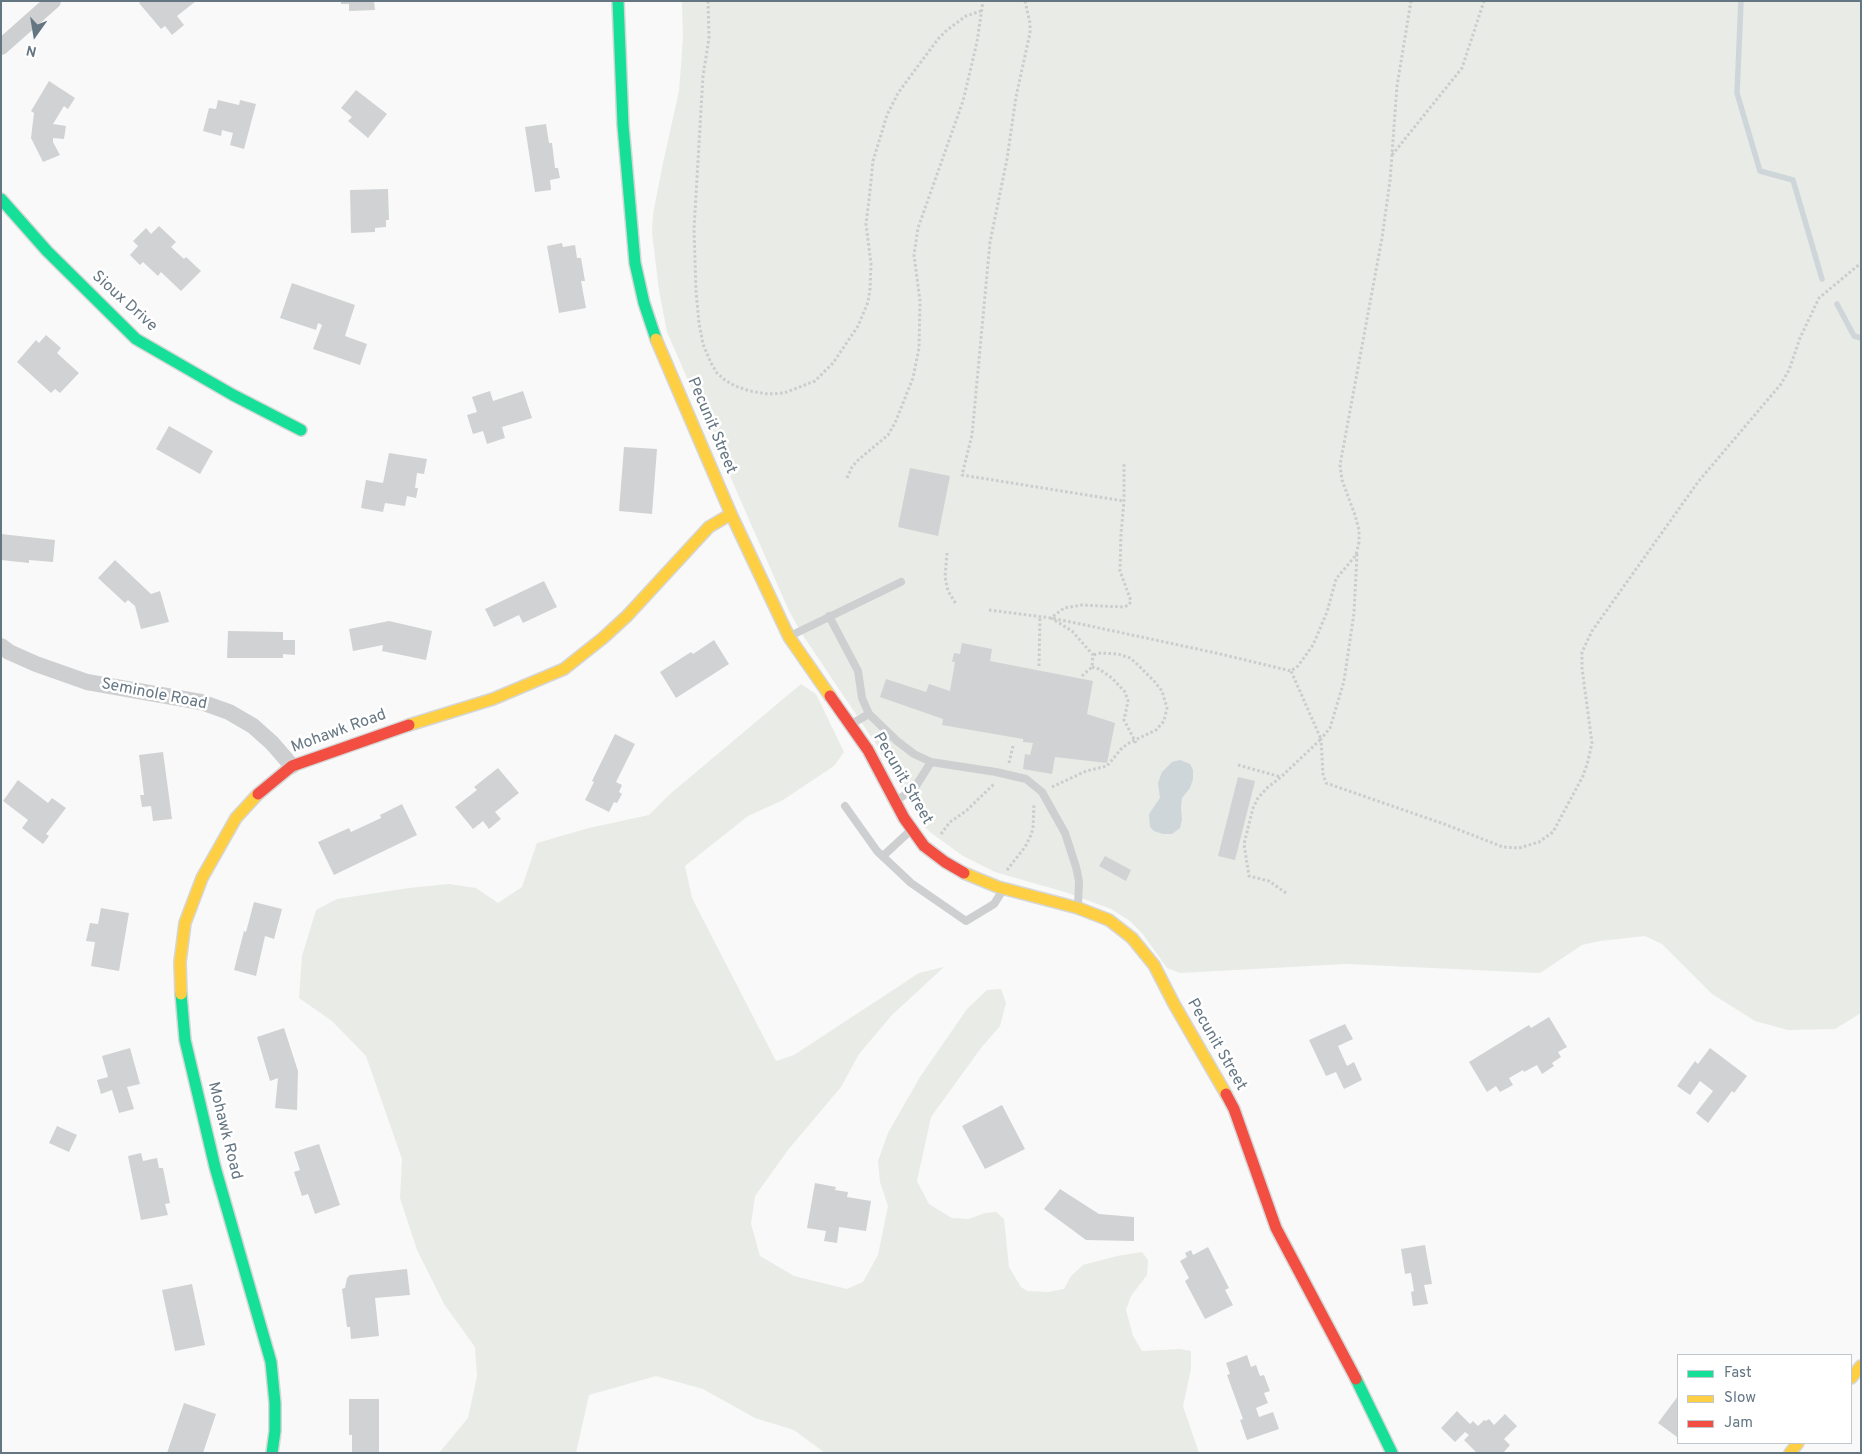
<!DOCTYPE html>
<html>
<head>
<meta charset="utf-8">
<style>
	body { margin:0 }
	#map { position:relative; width:1862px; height:1454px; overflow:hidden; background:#f9f9f9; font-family:Overpass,sans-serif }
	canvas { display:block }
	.frame { position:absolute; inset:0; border:2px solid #657683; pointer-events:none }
	.legend { position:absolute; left:1677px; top:1354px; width:175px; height:90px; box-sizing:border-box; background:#fff; border:1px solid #c1c8cd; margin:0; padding:6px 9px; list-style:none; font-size:15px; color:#657683 }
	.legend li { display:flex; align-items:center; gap:10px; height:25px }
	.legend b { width:25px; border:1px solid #c1c8cd }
	.north { position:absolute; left:10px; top:10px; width:50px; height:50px; -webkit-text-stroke:4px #fff; paint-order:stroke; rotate:193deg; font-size:14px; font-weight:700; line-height:20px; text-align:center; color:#657683 }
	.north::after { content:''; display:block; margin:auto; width:18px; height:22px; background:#657683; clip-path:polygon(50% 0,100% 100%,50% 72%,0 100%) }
</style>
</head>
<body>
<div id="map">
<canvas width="1862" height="1454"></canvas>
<div class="frame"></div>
<ul class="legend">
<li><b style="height:6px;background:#16e098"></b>Fast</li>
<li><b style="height:6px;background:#ffcf43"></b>Slow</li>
<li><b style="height:6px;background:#f24e42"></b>Jam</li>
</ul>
<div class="north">N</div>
</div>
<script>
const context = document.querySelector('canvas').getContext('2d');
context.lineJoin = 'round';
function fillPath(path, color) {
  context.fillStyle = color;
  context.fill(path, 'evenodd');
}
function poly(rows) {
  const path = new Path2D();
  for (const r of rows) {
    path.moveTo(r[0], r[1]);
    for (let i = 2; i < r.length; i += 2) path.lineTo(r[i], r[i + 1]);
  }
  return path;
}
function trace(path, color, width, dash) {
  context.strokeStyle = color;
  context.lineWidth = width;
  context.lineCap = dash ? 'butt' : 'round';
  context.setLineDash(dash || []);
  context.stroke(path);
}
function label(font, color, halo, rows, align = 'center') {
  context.font = font + ' Overpass,sans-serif';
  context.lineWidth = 5;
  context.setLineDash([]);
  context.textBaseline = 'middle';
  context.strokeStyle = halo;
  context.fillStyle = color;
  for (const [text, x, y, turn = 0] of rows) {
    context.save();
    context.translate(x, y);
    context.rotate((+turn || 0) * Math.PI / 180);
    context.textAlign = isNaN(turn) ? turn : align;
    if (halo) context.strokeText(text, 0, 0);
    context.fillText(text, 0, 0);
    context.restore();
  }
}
const green = poly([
	[682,1,1861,1,1861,1013,1835,1029,1788,1030,1755,1021,1712,994,1662,944,1645,936,1600,941,1582,945,1540,973,1346,964,1180,973,1167,968,1142,933,1130,921,1111,909,1065,892,995,872,963,856,930,832,923,825,899,783,897,782,878,747,802,634,789,611,667,332,659,290,652,233,653,214,663,163,679,91,683,38],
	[801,684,816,694,844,752,834,766,783,800,748,816,685,866,692,898,776,1061,794,1055,919,973,944,967,892,1015,859,1054,841,1087,788,1150,755,1196,751,1224,760,1256,794,1276,847,1289,863,1282,878,1255,888,1206,880,1182,878,1161,888,1133,920,1077,967,1009,987,990,1001,989,1006,1003,1000,1026,981,1048,931,1117,917,1181,929,1204,952,1218,969,1219,985,1213,996,1212,1004,1219,1009,1267,1021,1287,1027,1291,1048,1292,1064,1289,1071,1276,1083,1265,1117,1256,1142,1252,1148,1260,1147,1275,1131,1296,1126,1310,1133,1336,1142,1351,1180,1349,1191,1351,1191,1369,1183,1406,1199,1453,825,1453,794,1430,755,1418,703,1389,656,1376,589,1395,576,1453,439,1453,468,1418,477,1376,475,1347,444,1304,417,1250,400,1198,402,1159,366,1056,332,1021,299,998,302,956,316,910,337,899,409,888,449,884,476,888,498,903,522,887,537,843,589,828,649,815,670,794]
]);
const water = poly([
	[1180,760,1190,764,1193,770,1193,779,1190,788,1182,798,1181,808,1182,819,1180,828,1172,834,1163,834,1154,831,1150,827,1149,814,1160,798,1158,783,1162,772,1172,762]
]);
const stream = poly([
	[1741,1,1737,93,1760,171,1793,180,1822,279],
	[1837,304,1854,336,1861,338]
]);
const building = poly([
	[141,1,196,1,177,16,184,25,172,35,165,26,161,29,139,3],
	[341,1,374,1,375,10,349,11,349,4,341,4],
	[49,81,75,98,68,109,64,106,53,124,66,126,64,139,53,138,53,142,60,155,43,162,31,138,34,113,31,111],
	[356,90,387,114,368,138,348,121,352,117,341,108],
	[218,100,239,105,240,100,256,104,244,149,230,145,233,133,222,130,221,136,203,131,209,108,216,109],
	[546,124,549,143,552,143,555,168,558,168,560,178,550,180,551,190,535,192,525,127],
	[388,189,389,220,386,220,386,227,375,228,375,232,351,233,350,190],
	[159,226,176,242,171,247,184,259,186,257,201,271,181,291,161,272,158,276,143,262,140,265,130,255,138,246,133,241,146,228,151,234],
	[562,243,563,247,575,245,577,258,581,258,585,281,581,281,586,308,559,313,547,246],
	[292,283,355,305,345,336,367,344,360,365,313,349,322,325,318,323,316,330,280,318],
	[46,335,61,348,57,353,79,373,60,393,55,389,51,393,17,362,36,340,39,343],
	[490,391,493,401,523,391,532,418,502,427,505,438,487,444,483,431,473,434,467,415,477,412,472,397],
	[169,426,213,451,200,474,156,449],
	[624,447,657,449,652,514,619,511],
	[389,453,427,459,424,474,417,473,415,488,418,488,416,498,407,496,405,506,385,503,383,512,361,508,366,480,383,483],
	[910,468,950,476,938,536,898,527],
	[1,534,55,540,53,562,29,560,29,563,1,560],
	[115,560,151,594,160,591,169,622,141,629,135,606,128,600,125,603,98,578],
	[544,581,557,607,523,623,519,615,494,627,485,609],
	[389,621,432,631,426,660,382,651,383,645,353,651,349,629],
	[228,631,283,632,283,640,295,640,295,655,283,654,283,658,227,658],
	[714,640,729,664,676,698,660,672,691,652,693,654],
	[962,643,992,649,990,661,1093,681,1087,714,1115,723,1107,763,1055,757,1052,774,1023,769,1025,754,1030,755,1033,743,1023,742,1023,739,942,725,943,719,880,697,886,679,926,692,929,684,950,691,955,662,952,662,954,653,960,654],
	[615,734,635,744,616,782,622,785,619,792,622,794,617,803,614,802,609,812,585,800,594,782,592,781],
	[163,752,172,819,153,821,151,806,142,807,140,795,144,795,139,755],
	[498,768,519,793,495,812,501,819,489,829,483,821,473,829,455,807,477,790,474,787],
	[1238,777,1255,781,1235,860,1218,856],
	[18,780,48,803,52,798,66,808,46,834,49,836,43,844,22,828,28,820,3,801],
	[402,804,417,835,334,875,318,842,349,828,351,832,381,818,380,815],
	[1105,856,1131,870,1126,881,1099,866],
	[254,902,282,909,274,939,265,936,256,976,234,970,244,931,246,932],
	[101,908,129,913,119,971,91,966,95,942,86,941,90,923,98,924],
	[1549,1017,1567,1047,1558,1052,1561,1057,1552,1063,1554,1066,1542,1074,1537,1065,1524,1072,1523,1070,1509,1078,1513,1085,1500,1092,1496,1086,1487,1092,1469,1062,1529,1025,1531,1028],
	[1345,1024,1353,1039,1338,1046,1347,1066,1354,1062,1362,1080,1344,1089,1336,1072,1326,1076,1309,1040],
	[284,1028,298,1071,297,1110,275,1108,278,1078,270,1081,257,1037],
	[130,1048,140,1084,127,1087,134,1109,119,1113,112,1090,101,1094,97,1080,108,1077,102,1056],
	[1710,1048,1747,1076,1734,1093,1732,1091,1708,1123,1696,1113,1713,1091,1700,1081,1690,1095,1677,1086,1695,1061,1698,1064],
	[1002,1105,1025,1149,985,1169,962,1126],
	[57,1126,77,1135,69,1152,49,1143],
	[319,1144,340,1205,315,1214,308,1194,302,1196,294,1172,300,1170,294,1152],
	[141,1153,143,1161,157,1158,159,1168,163,1168,170,1203,165,1204,168,1215,141,1220,128,1156],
	[815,1183,836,1187,835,1190,848,1192,847,1197,871,1201,866,1231,839,1227,837,1243,824,1241,826,1231,807,1228],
	[1060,1189,1099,1214,1134,1217,1134,1241,1086,1240,1044,1209],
	[1425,1245,1432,1284,1424,1285,1428,1304,1413,1306,1411,1292,1414,1291,1411,1273,1405,1274,1401,1249],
	[1208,1247,1229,1288,1225,1290,1233,1305,1205,1319,1185,1281,1189,1278,1180,1261,1187,1257,1185,1253,1191,1250,1193,1255],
	[407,1269,410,1295,375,1298,379,1336,351,1339,350,1327,347,1327,342,1289,345,1288,347,1278,350,1275],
	[192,1284,205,1345,175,1351,162,1290],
	[1247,1355,1251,1367,1256,1365,1260,1376,1264,1375,1270,1391,1264,1393,1268,1403,1256,1408,1259,1417,1273,1412,1279,1429,1247,1440,1240,1420,1243,1419,1227,1375,1230,1374,1226,1363],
	[1678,1396,1678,1435,1677,1437,1658,1423],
	[349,1399,379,1399,379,1453,352,1453,352,1435,349,1435],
	[184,1403,216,1414,203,1453,167,1453],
	[1457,1411,1470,1424,1473,1421,1478,1426,1484,1420,1486,1421,1489,1419,1494,1425,1505,1414,1517,1426,1504,1439,1510,1445,1503,1453,1477,1453,1464,1440,1469,1435,1465,1432,1455,1442,1441,1428]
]);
const path = poly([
	[708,1,709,38,703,76,694,229,696,291,699,323,703,344,711,363,717,373,725,380,735,386,750,391,768,394,784,393,815,381,833,363,858,326,868,302,870,289,871,264,866,224,869,200,873,161,887,115,898,93,938,39,947,30,966,16,981,11],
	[1025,1,1030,23,1030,33,1016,97,1007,159,990,242,972,435,962,475,1124,501],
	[1392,155,1462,68,1484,1],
	[847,478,852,467,857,461,888,435,895,423,913,378,919,348,920,301,914,255,918,228,963,101,977,42,983,1],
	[947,553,945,577,948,591,956,604],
	[1357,554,1354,613,1344,681,1330,728,1321,739,1323,774,1326,783,1444,824,1503,847,1519,848,1539,842,1553,832,1583,776,1588,761,1592,743,1582,668,1582,652,1592,631,1698,482,1781,384,1789,370,1800,338,1819,298,1861,263],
	[989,610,1051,618,1090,626,1216,653,1291,671,1298,666,1313,645,1327,612,1336,579,1356,555,1359,542,1359,530,1355,515,1342,480,1340,465,1382,238,1390,181,1397,86,1411,1],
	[1039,666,1040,617],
	[1092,667,1099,669,1112,678,1125,692,1128,701,1124,720,1136,743],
	[1082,676,1092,667,1093,655,1072,631,1051,618,1064,608,1082,605,1123,607,1129,605,1131,601,1120,571,1121,534,1124,501,1124,464],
	[1009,763,1013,746],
	[1238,765,1281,777],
	[1052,787,1086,771,1107,766,1122,748,1129,743,1156,730,1164,721,1167,708,1162,691,1154,681,1136,663,1130,658,1118,654,1101,653,1093,655],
	[941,834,950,822,966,811,994,784],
	[1007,870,1025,847,1031,835,1033,828,1034,804],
	[1286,893,1269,881,1249,876,1244,844,1253,808,1258,798,1267,788,1281,777,1321,739,1291,671]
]);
const lane = poly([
	[829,616,858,671,862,698,869,714],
	[790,636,901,582],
	[853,723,869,714,897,741,914,754,931,762],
	[897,800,914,789,931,762,996,772,1026,779,1042,792,1065,833,1076,867,1079,881,1078,906],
	[845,806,877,851,911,883,966,921,994,904,1003,890],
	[883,856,910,831]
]);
const street = poly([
	[1,47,53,1],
	[1,646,9,652,36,664,87,682,201,702,229,712,253,726,272,743,292,766]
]);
const fast = poly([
	[618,1,623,125,635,263,644,303,656,339],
	[1,199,47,251,136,339,233,395,301,430],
	[181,994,185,1040,215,1167,271,1362,275,1403,275,1431,272,1453],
	[1356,1379,1392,1453]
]);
const slow = poly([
	[656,339,731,514,789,637,830,696],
	[409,725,493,699,564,669,603,638,627,616,709,527,731,514],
	[964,873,998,887,1078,908,1109,920,1132,938,1154,965,1174,1004,1226,1094],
	[181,994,180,962,185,923,202,878,236,818,258,794],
	[1851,1378,1861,1366],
	[1790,1453,1798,1443]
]);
const jam = poly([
	[830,696,868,750,904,818,924,846,945,862,964,873],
	[258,794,292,766,409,725],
	[1226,1094,1234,1109,1276,1228,1356,1379]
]);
const streetNames = [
	["Sioux Drive",124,302,42],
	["Pecunit Street",711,426,67],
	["Seminole Road",154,695,11],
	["Mohawk Road",339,732,-20],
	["Pecunit Street",902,779,60],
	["Pecunit Street",1216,1045,60],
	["Mohawk Road",224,1131,76]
];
fillPath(green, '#e8ebe6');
fillPath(water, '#ced6d9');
trace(stream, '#ced6d9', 5.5);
fillPath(building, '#d0d2d3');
trace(fast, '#d5d6d7', 14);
trace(slow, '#d5d6d7', 14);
trace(jam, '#d5d6d7', 14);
trace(path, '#cbcccd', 3, [2.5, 2.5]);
trace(lane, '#cecfd0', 8);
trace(street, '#cecfd0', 16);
trace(fast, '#16e098', 11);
trace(slow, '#ffcf43', 11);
trace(jam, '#f24e42', 11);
label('16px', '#657683', '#fff', streetNames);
</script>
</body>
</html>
